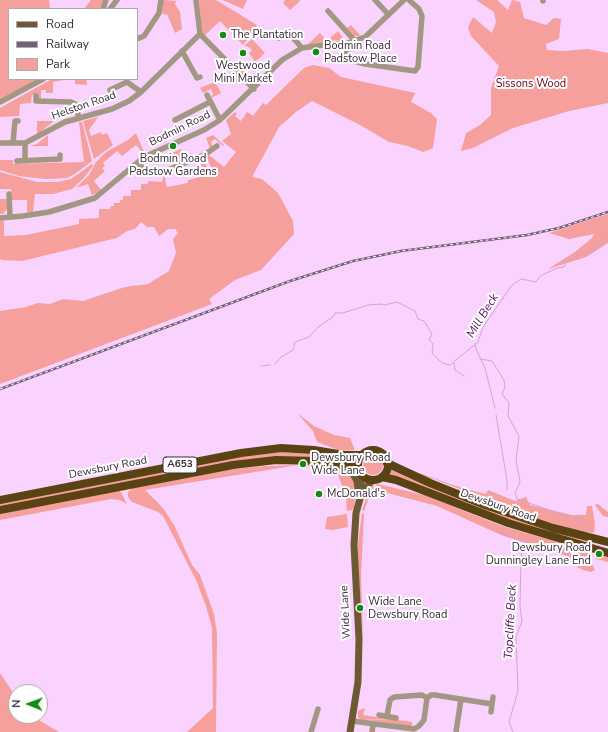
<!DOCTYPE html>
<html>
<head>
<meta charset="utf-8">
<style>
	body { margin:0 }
	#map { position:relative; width:608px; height:732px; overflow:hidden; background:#f9d2fe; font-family:"Nunito Sans",sans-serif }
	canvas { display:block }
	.legend { position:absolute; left:8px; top:8px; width:130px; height:72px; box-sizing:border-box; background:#fff; border:1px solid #afaab0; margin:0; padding:5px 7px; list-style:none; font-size:12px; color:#382a3a }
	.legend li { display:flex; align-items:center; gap:8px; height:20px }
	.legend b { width:20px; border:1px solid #afaab0 }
	.north { position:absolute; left:8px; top:684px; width:40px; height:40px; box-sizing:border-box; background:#fff; border:1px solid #afaab0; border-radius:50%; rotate:271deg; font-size:11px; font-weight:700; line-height:16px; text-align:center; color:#382a3a }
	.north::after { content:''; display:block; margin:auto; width:14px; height:18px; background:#148b12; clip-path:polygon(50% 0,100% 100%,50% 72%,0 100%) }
</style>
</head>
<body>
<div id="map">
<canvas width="608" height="732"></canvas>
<ul class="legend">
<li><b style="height:5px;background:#6d5933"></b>Road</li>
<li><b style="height:5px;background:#755f78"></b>Railway</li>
<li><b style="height:11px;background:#f5a09c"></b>Park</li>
</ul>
<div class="north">N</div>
</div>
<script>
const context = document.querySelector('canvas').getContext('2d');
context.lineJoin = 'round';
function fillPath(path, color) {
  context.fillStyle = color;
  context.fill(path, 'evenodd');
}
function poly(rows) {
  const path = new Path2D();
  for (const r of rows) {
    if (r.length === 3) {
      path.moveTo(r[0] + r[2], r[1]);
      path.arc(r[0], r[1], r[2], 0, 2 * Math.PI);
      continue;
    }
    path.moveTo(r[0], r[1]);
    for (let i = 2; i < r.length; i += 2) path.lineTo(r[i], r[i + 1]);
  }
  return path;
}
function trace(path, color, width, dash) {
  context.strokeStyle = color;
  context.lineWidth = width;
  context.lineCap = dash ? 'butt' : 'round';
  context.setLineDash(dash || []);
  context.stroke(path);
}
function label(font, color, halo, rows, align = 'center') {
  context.font = font + ' "Nunito Sans",sans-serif';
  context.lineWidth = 4;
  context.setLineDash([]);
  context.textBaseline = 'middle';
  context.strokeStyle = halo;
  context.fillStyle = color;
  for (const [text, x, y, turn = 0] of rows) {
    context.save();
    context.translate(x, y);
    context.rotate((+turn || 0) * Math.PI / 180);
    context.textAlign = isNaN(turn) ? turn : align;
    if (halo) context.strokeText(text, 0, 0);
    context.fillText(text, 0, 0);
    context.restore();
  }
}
const green = poly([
	[0,0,49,0,50,9,9,9,9,79,38,79,0,99],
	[91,0,104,0,100,9,84,9],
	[163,0,176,1,175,4,180,12,182,29,175,33,167,14,164,15,162,12],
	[199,0,216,0,257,25,253,32,243,45,220,21,204,36,202,30],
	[223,0,247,0,243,9],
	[285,0,299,0,300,1,290,10,283,3],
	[476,0,497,0,508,10,512,0,520,2,524,18,546,25,554,18,561,19,559,39,546,44,547,50,562,51,588,49,608,53,608,103,569,111,513,128,473,148,461,151,466,133,480,125,491,115,491,88,499,66,471,36,468,27,473,17,492,33,496,22,494,12],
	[351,25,360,35,359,36,354,36,347,28],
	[338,31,345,41,328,40],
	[320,33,327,41,307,45],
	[252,39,265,53,242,74,240,68,243,69,254,60,249,53,252,50,247,46,244,46],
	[313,65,329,68,341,77,415,93,411,102,431,113,437,119,433,148,423,152,408,146,389,142,360,125,312,101,297,111,279,127,252,177,262,179,278,193,293,221,294,234,261,270,235,280,209,299,212,304,0,384,0,311,26,307,38,303,50,304,63,299,83,301,125,287,148,284,169,271,176,253,173,239,178,233,175,229,168,229,159,236,154,227,147,227,141,222,135,229,127,231,117,238,22,261,2,260,0,259,0,221,4,221,4,236,26,235,79,224,79,219,99,218,99,209,110,209,111,206,114,206,114,203,120,203,120,200,123,200,123,196,131,196,131,190,141,190,141,184,148,184,148,181,162,182,164,174,167,187,188,183,188,180,204,176,200,159,204,158,209,173,213,171,206,156,209,155,224,167,236,152,222,141,231,134,226,120,235,112,237,113,235,116,241,121,247,112,253,116,263,103,266,105,304,68],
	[232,73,240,81,232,84,227,75],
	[52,79,69,79,53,82,53,93,46,93,46,90,41,90,41,101,39,101,38,95,32,95,31,103,20,104,19,116,0,117,0,108],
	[75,79,86,79,87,85,75,84],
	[215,82,221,93,211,98,213,94,211,89,203,93,200,88],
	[98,117,89,130,91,136,101,132,102,135,107,133,113,145,94,159,83,121],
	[37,121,54,121,37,135],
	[79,122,82,122,92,161,76,173,67,178,46,179,19,176,0,170,0,160,13,160,13,164,84,162],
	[136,133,144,152,143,153,136,145,122,156,117,151,103,163,105,166,102,168,105,171,94,181,101,190,97,193,92,195,88,184,76,188,89,175,96,162,106,152,128,140],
	[48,135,48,146,30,146,37,144],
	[213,135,224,145,223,146,215,139,211,142,213,147,210,148,206,138],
	[181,149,185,159,173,165,168,155],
	[92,164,93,166,83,179,72,189,53,194,35,194,33,212,27,213,27,200,12,200,11,189,0,189,0,172,37,182,58,182,71,179],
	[0,199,7,199,7,209,3,214,0,214],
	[608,214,608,243,586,257,548,269,575,252,592,238,594,234,569,239,549,233],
	[297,413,314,426,334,435,350,438,355,450,341,451,317,442,313,431],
	[285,451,307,452,355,459,355,463,306,457,276,457,0,507,0,502,250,453],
	[373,465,10],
	[319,464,346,470,353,477,357,490,354,508,352,510,347,511,346,496,338,475,319,468,298,465,145,490,163,508,174,525,192,565,200,575,214,614,217,633,216,732,187,732,213,708,212,628,206,606,196,580,163,516,158,512,132,502,128,497,128,492,133,488,226,470,264,466,298,465],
	[391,467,591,541,591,543,590,545,484,512,388,475],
	[413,471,462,488,486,494,488,490,515,501,526,497,530,505,572,515,586,515,587,506,592,506,595,524,594,533,578,531,540,520,434,479,425,478],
	[378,484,424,495,502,526,589,551,589,559,595,570,591,572,583,570,577,567,570,557,501,535,437,506,372,489,364,511,362,510,370,488],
	[116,490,121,492,127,504,120,500,111,499,0,520,0,514],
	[598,504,608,512,608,517,603,516,595,505],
	[362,513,364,514,361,575,363,639,358,567,358,544],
	[347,514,348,527,333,530,325,529,327,517],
	[596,554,608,557,608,562,596,559],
	[0,673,16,697,16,716,32,716,59,732,0,732],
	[365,708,363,715,388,719,360,720,358,717,358,711],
	[391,719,412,722,412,727,368,720]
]);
const stream = poly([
	[475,344,476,349,485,368,495,408],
	[480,359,492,361,504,380,505,387,502,394,509,403,508,416,519,436,516,461,520,482,515,493,517,499,585,522],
	[454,363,455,370,464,376],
	[275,364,281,357,293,350,295,342,309,337,318,327,333,317,335,313,343,313,368,305,382,304,385,305,397,302,415,311,418,319,424,321,432,334,429,340,433,344,432,353,442,363,450,365,478,342,483,327,512,285,521,279,536,282,540,276,557,268,564,267,566,262,574,257,594,251,608,237],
	[261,366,270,365],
	[496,415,507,480,507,490],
	[504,530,503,534,528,543,523,549,521,556,520,607,522,621,516,637,518,691,509,722,513,732],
	[528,543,582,557]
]);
const minor = poly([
	[196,0,200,34,254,89],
	[375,0,388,14],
	[543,1,543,0],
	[103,9,106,0],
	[110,9,117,0],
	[328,11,355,41],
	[279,38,287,31,302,48],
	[137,39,144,36,159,13,161,0],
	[345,44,347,54,354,61,365,64,415,71,418,67,422,16,419,9,409,0],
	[182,51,197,78,200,77],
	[110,90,127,82,141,92],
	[207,95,220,120],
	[36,96,36,101,71,102,75,104,79,118],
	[0,102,43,79],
	[175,120,210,102],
	[0,143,25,143,65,122,112,109,129,101,141,92,200,34],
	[13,143,15,121,18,121],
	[25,143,25,161],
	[17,161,60,159,60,155],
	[137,163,146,171,168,170,204,155,217,146],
	[9,194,10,217],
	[0,218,23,216,49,212,95,198,144,157,204,130,220,120,282,60,302,48,330,44,345,44,365,37,404,0],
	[427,698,431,695,435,695,492,704],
	[491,712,493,697],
	[379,715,396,718],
	[387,716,390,700,394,697,422,695,427,698],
	[352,721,414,729,419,726,424,720,427,698],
	[311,732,318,709],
	[372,732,373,725],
	[456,732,461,699]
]);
const major = poly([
	[343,466,352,472,357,481,359,497],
	[359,472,362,488],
	[350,732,358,682,359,639,354,545,356,513,362,492,373,480]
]);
const highway = poly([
	[373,465,15],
	[387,463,430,483,485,505,553,528,608,542],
	[382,477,396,480,508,523,608,553],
	[0,500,241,453,281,448,314,450,344,455,362,455],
	[0,510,233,465,276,460,317,461,358,468]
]);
const rail = poly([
	[0,389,290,281,353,261,401,251,527,235,559,228,608,212]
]);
const markers = [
	[223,35,4,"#148b12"],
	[316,52,4,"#148b12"],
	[243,53,4,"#148b12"],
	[173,146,4,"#148b12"],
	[303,464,4,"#148b12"],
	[319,494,4,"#148b12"],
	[599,554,4,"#148b12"],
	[360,608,4,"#148b12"]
];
const shields = [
	[180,465,34]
];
const shieldNames = [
	["A653",180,465]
];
const poiNames = [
	["The Plantation",231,35],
	["Bodmin Road",324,46],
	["Padstow Place",324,59],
	["Westwood",243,66,"center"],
	["Mini Market",243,79,"center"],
	["Bodmin Road",173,159,"center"],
	["Padstow Gardens",173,172,"center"],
	["Dewsbury Road",311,458],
	["Wide Lane",311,471],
	["McDonald's",327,494],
	["Dewsbury Road",591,548,"right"],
	["Dunningley Lane End",591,561,"right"],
	["Wide Lane",368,602],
	["Dewsbury Road",368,615]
];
const parkNames = [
	["Sissons Wood",531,84]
];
const streetNames = [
	["Helston Road",84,106,-19],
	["Bodmin Road",180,129,-26],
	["Dewsbury Road",108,468,-11],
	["Dewsbury Road",498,506,19],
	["Wide Lane",346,612,-93]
];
const waterNames = [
	["Mill Beck",483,316,-58],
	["Topcliffe Beck",511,622,-87]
];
fillPath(green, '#f5a09c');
trace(stream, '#d69fdd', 1);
trace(minor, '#a29782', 5.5);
trace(major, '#6d5933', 7);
trace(highway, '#594312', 8);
trace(rail, '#755f78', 2.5);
trace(rail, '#fff', 1, [3]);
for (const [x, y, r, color] of markers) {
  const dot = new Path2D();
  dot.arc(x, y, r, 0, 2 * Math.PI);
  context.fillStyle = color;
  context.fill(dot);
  trace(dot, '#fff', 1.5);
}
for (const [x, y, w] of shields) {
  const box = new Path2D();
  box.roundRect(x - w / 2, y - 8, w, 16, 3);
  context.fillStyle = '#fff';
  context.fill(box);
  trace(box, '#382a3a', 1);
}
label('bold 10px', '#382a3a', null, shieldNames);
label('11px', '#382a3a', '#fff', poiNames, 'left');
label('11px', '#690010', '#fff', parkNames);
label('11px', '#382a3a', '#fff', streetNames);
label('italic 12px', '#52105b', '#fff', waterNames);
</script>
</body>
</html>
